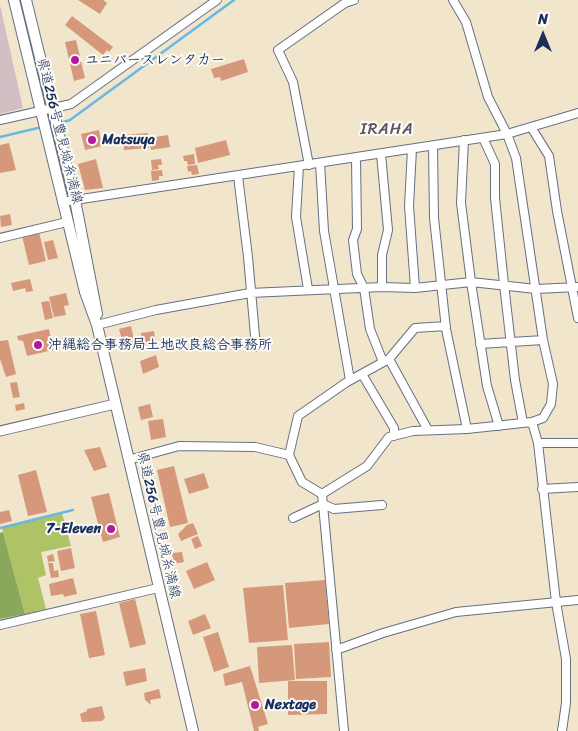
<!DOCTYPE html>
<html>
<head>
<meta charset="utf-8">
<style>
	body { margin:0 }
	#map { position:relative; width:578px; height:731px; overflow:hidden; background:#f1e6cc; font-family:Sriracha,sans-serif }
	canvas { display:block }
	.north { position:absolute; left:518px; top:10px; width:50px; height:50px; -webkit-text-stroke:4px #fdfcf7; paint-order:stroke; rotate:0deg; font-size:14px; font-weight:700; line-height:20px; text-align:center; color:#1b2f5e }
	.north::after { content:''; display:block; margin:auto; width:18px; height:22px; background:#1b2f5e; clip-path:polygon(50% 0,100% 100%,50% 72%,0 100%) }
</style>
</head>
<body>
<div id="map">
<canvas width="578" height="731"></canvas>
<div class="north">N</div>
</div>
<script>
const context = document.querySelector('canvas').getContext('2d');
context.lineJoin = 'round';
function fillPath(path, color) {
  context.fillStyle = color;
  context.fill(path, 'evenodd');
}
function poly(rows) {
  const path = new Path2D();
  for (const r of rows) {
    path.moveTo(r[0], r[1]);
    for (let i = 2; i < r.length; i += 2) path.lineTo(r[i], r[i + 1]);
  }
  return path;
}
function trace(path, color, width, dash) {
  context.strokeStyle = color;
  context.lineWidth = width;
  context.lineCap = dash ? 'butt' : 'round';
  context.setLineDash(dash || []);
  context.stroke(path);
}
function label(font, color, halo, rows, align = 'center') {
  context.font = font + ' Sriracha,"Klee One",sans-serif';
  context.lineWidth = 4;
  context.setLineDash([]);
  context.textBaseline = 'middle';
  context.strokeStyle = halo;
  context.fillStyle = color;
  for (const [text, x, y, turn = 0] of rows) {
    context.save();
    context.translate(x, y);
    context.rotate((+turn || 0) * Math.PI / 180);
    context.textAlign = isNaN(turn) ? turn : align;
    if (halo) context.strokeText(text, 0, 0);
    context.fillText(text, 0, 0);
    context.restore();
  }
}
const industrial = poly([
	[0,5,23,108,0,114]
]);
const green = poly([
	[62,513,71,546,41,552,46,575,38,578,46,609,25,614,2,528]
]);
const forest = poly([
	[3,532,25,614,0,619,0,533]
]);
const stream = poly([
	[60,123,70,120,234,0],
	[0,137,42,127],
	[0,528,73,510]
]);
const building = poly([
	[78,0,103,0,107,3,100,14],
	[72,16,113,47,109,52,107,50,103,55,65,25],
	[76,40,85,78,74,81,65,42],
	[244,59,248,72,221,81,220,77,214,78,211,69],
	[99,130,102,146,85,150,81,134],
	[148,133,149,148,124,150,123,135],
	[168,135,170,147,151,150,149,138],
	[226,140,230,155,198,163,195,148],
	[9,143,16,170,0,173,0,145],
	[194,154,195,164,188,165,187,161,184,161,183,156],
	[96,159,103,188,85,190,78,164],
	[161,159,162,165,158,165,159,169,152,170,151,160],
	[197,165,199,174,192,175,191,171,188,172,187,166],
	[162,170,163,176,159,176,159,180,152,181,151,171],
	[10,214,12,225,1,227,0,216],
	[39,232,46,261,29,265,22,236],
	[53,240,58,258,48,260,44,242],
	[30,279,33,291,26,292,25,288,13,291,11,283],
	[66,293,69,305,64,306,66,315,54,317,49,297],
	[49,301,53,318,45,320,41,302],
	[131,326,134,340,132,345,124,347,119,329],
	[49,329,53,350,27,356,23,341,18,340,17,336],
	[154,331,156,344,141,346,141,333],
	[8,340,16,374,6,377,0,359,0,341],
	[156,355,159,367,143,374,140,361],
	[17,382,20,397,13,398,10,383],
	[24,403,25,409,16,411,15,405],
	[150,404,153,417,141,420,138,407],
	[163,419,166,437,151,440,148,421],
	[100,447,107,467,94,471,84,450],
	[174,466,188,523,170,527,157,470],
	[36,470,47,512,28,516,18,475],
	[204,473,209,488,189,494,184,479],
	[109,493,120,537,103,542,91,497],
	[9,510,12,521,0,524,0,512],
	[193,523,198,534,181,541,178,534,187,525],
	[198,536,202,546,195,549,191,539],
	[71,548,75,568,61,571,57,551],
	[182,552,184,562,174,564,172,553],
	[53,554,55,561,48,562,47,556],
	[207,562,215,580,194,589,186,571],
	[48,563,53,563,54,571,58,570,59,577,51,578],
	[73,578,77,594,64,597,63,594,51,596,49,584],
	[325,580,329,624,289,628,285,583],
	[283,585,288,640,249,643,243,588],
	[135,599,146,644,130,648,119,603],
	[96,611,105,655,89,658,80,614],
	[205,614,211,628,193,635,188,621],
	[218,632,229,667,214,672,203,637],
	[329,642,331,677,296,679,294,644],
	[292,645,295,680,259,683,257,647],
	[250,666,268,724,258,727,259,731,254,731,242,682,225,686,223,674],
	[145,668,147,681,126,686,123,672],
	[288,681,327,681,327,714,288,715],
	[159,689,161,698,150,700,151,705,145,700,144,693],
	[102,706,105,718,102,721,82,722,80,714,87,711,87,709]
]);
const minor = poly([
	[453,0,466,22,488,97,507,134,516,158,543,340,553,384,551,404,543,418,532,422],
	[0,120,71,104,217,0],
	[531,127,549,156,557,211,578,318],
	[483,138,495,164,495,198,504,284,515,380,523,423],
	[464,140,461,203,471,282,487,386,499,426],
	[433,146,434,218,446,329,467,429],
	[412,149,409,206,415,288],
	[381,154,388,230,382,255,382,287],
	[356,158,357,229,353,240,357,274,364,288,370,329,383,362],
	[320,163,324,231,350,380],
	[309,165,293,82,278,50,345,3,354,0],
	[299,166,296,217,308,289],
	[238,176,248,257,256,347],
	[62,202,507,134,578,113],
	[0,238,67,222],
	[97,325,156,310,250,293,382,287,415,288,471,282,536,289,578,287],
	[480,344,543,340],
	[362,374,394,428,394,436],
	[428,430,389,359,415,328,446,326],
	[538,443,578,443],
	[289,455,298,416,347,382,387,360],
	[128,460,179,446,255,447,289,455,302,482,322,494],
	[542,489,578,487],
	[322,494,367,466,389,437,413,431,467,429,532,422,538,443,556,602,566,659,566,703,562,731],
	[322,494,344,731],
	[293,518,323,504,334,509,382,505],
	[0,625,158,588],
	[336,650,383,633,456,612,578,600]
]);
const tertiary = poly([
	[0,431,115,404]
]);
const secondary = poly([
	[14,0,85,292,97,325,193,731],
	[26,0,75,200,97,314]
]);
const markers = [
	[75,60,5,"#b5179e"],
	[92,140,5,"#b5179e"],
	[38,345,5,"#b5179e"],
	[111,529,5,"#b5179e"],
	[255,705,5,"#b5179e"]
];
const poiNames = [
	["ユニバースレンタカー",85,60],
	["Matsuya",102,140],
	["沖縄総合事務局土地改良総合事務所",48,345],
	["7-Eleven",101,529,"right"],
	["Nextage",265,705]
];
const streetNames = [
	["県道256号豊見城糸満線",59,131,76],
	["県道256号豊見城糸満線",158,525,77]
];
const quarterNames = [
	["IRAHA",387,130]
];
fillPath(industrial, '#d2bec3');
fillPath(green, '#aec266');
fillPath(forest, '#8aa85b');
trace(stream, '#67b9e3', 2.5);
fillPath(building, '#d6987b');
trace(minor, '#666f84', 10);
trace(tertiary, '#666f84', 11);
trace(secondary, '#666f84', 12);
trace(minor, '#fff', 8);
trace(tertiary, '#fff', 9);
trace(secondary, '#fff', 10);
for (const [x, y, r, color] of markers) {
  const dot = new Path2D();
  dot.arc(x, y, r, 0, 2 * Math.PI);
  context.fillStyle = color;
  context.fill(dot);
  trace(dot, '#fdfcf7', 2);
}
label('bold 14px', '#1b2f5e', '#fdfcf7', poiNames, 'left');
label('14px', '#1b2f5e', '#fdfcf7', streetNames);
context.letterSpacing = '1px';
label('16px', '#5c5468', '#fdfcf7', quarterNames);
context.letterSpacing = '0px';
</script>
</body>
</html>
